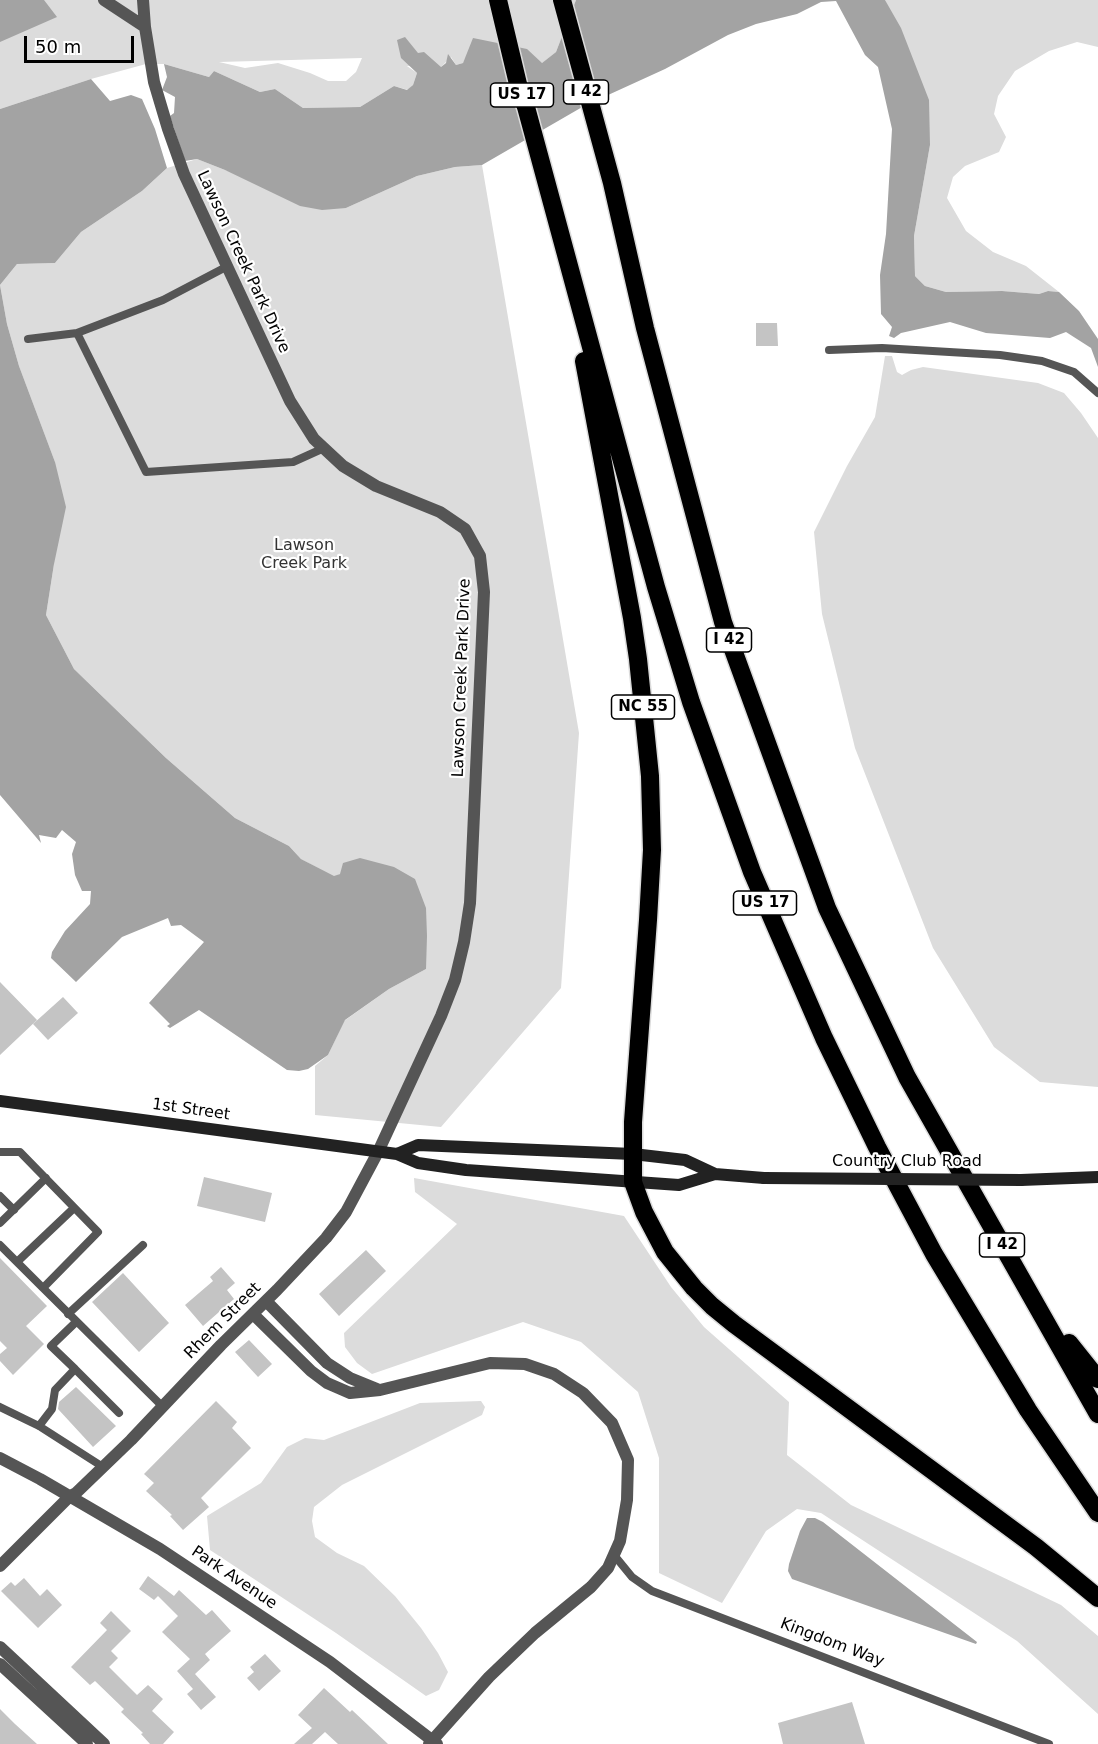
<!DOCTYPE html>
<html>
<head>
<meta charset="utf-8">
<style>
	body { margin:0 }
	#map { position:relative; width:1098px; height:1744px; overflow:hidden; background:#fff; font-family:"DejaVu Sans",sans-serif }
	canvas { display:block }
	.scale { position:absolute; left:24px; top:36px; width:110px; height:27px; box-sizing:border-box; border:3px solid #000; border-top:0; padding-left:8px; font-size:18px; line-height:21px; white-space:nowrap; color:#000; -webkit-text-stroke:4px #fff; paint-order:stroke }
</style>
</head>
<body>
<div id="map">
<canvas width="1098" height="1744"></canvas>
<div class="scale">50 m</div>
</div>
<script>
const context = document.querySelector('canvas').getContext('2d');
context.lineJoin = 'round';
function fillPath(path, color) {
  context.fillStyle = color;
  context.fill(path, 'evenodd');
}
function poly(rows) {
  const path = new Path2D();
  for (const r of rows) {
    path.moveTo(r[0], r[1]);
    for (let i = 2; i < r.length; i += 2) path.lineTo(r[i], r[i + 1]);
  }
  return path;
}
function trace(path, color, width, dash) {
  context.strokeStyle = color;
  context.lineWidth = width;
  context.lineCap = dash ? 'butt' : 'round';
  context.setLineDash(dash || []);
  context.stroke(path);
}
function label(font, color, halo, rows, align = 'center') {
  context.font = font + ' "DejaVu Sans",sans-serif';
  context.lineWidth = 4.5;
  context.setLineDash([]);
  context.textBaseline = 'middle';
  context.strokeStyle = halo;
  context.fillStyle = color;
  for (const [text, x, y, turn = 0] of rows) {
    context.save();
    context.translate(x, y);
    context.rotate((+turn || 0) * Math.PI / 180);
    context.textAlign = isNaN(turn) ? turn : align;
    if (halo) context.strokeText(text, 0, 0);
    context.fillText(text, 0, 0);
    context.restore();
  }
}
const green = poly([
	[0,0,576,0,556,52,541,64,470,49,463,63,456,65,451,57,441,67,407,66,417,73,413,85,408,90,394,86,360,107,303,108,275,89,260,92,214,71,209,77,164,64,146,64,91,79,0,109],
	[362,58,356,72,346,81,328,81,310,73,278,63,245,68,219,62],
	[885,0,1098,0,1098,47,1077,42,1049,51,1015,71,998,96,994,114,1006,137,999,152,965,166,953,177,947,198,966,231,993,252,1026,266,1059,292,1048,291,1039,294,1002,291,946,292,925,286,915,276,914,236,930,145],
	[197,159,225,170,346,208,417,176,455,167,482,165,579,733,561,988,441,1127,315,1115,315,1066,328,1055,344,1021,389,989,426,969,340,874,334,877,301,859,289,846,235,818,166,758,74,669,46,615,54,564,55,462,19,366,7,324,0,285,17,264,55,263,81,232,142,191,167,168],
	[885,356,892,356,897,372,902,375,911,370,923,367,1038,383,1064,393,1081,413,1098,438,1098,1087,1040,1082,994,1047,933,948,855,748,822,614,814,532,847,466,875,417],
	[414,1178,624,1216,671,1287,704,1327,789,1402,787,1455,851,1505,1061,1605,1098,1636,1098,1714,1017,1641,821,1513,797,1509,766,1531,722,1603,659,1573,659,1458,638,1392,581,1342,523,1322,372,1374,357,1363,345,1347,344,1333,457,1224,415,1192],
	[481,1401,485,1407,482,1415,342,1485,314,1507,312,1521,315,1537,337,1553,364,1566,395,1596,421,1628,438,1653,448,1672,439,1690,426,1696,336,1633,210,1550,207,1516,261,1483,287,1447,305,1438,324,1440,420,1403]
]);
const water = poly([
	[0,0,44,0,57,17,0,42],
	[576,0,885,0,901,28,929,100,930,145,914,236,915,276,925,286,946,292,1002,291,1039,294,1048,291,1059,292,1079,311,1098,339,1098,367,1091,348,1066,332,1050,338,986,333,950,322,901,333,894,338,889,336,892,327,881,314,880,275,886,234,892,129,878,67,865,55,836,1,821,2,797,14,756,24,728,35,665,69,584,106,482,165,455,167,417,176,346,208,322,210,300,206,225,170,197,159,185,161,170,116,174,113,175,97,162,90,167,77,164,64,209,77,214,71,260,92,275,89,303,108,360,107,394,86,407,90,413,85,417,73,401,58,397,40,405,37,418,53,424,52,441,67,446,63,448,54,456,65,463,63,473,38,527,49,542,63,556,52],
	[91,79,110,101,131,95,142,99,155,129,167,168,142,191,81,232,55,263,17,264,0,285,7,324,19,366,55,462,66,507,54,564,46,615,74,669,166,758,235,818,289,846,301,859,334,876,340,874,343,863,360,858,394,867,415,879,426,908,427,936,426,969,389,989,345,1020,328,1055,308,1069,299,1071,287,1070,199,1010,170,1028,167,1026,170,1024,149,1003,204,942,181,925,171,926,168,918,122,937,76,982,51,958,52,952,65,931,90,904,91,891,82,891,75,875,72,854,76,842,62,830,56,838,39,835,41,843,0,795,0,109],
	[807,1518,815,1518,823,1522,977,1642,976,1644,792,1579,788,1571,789,1564,800,1531]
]);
const building = poly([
	[756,323,777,323,778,346,756,346],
	[0,982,37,1020,0,1055],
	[63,997,78,1013,48,1040,33,1024],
	[204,1177,272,1193,265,1222,197,1206],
	[366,1250,386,1271,339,1316,319,1294],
	[0,1258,47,1306,26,1326,44,1344,13,1375,0,1361,0,1354,7,1348,0,1341],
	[221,1267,235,1283,227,1290,234,1299,203,1326,185,1305,213,1281,210,1277],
	[123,1273,169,1323,139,1352,92,1302],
	[249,1340,272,1364,258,1377,235,1352],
	[76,1387,116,1426,93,1447,58,1409,59,1402],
	[216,1401,237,1422,232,1428,251,1448,201,1498,209,1507,183,1530,170,1516,172,1515,146,1491,154,1483,144,1474],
	[148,1576,174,1596,179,1590,206,1615,212,1610,231,1631,205,1654,210,1660,195,1674,216,1697,201,1710,187,1694,193,1689,177,1671,190,1659,162,1632,178,1616,158,1596,154,1600,139,1589],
	[24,1578,40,1596,47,1589,62,1605,38,1628,1,1591,11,1582,15,1586],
	[111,1611,131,1631,111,1651,118,1658,109,1667,137,1695,148,1685,163,1699,152,1711,174,1732,163,1744,150,1744,141,1734,143,1733,121,1712,124,1709,95,1681,90,1685,71,1667,107,1630,100,1623],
	[265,1654,281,1671,259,1691,247,1678,254,1672,250,1667],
	[324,1688,350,1712,352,1710,388,1744,338,1744,325,1732,312,1744,294,1744,312,1728,298,1715],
	[852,1702,865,1744,783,1744,778,1723],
	[0,1709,15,1724,37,1744,0,1744]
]);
const service = poly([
	[226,267,163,300,77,333,146,472,293,462,324,448],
	[28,339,77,333],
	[829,350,882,348,1000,355,1042,361,1074,372,1098,393],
	[0,1152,20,1152,98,1232,43,1288,0,1245],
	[0,1196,14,1210],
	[0,1223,46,1178],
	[17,1262,74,1208],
	[43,1288,162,1406],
	[68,1314,143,1245],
	[75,1369,51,1346,76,1322],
	[0,1407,39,1426,103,1467],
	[39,1426,52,1409,55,1390,75,1369,119,1413],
	[614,1555,632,1577,652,1591,1049,1744]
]);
const minor = poly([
	[104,0,145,27,143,0],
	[266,1301,327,1363,350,1378,377,1389],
	[253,1314,311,1371,327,1383,350,1393,380,1390,490,1363,525,1364,554,1374,583,1393,612,1423,628,1460,627,1500,620,1541,608,1568,591,1587,535,1633,489,1677,429,1744],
	[0,1458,40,1479,160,1549,330,1662,437,1744],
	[0,1566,70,1496,76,1493,131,1440,221,1345,277,1290,326,1238,346,1212,378,1152,441,1016,455,980,464,942,470,903,484,592,480,556,465,529,440,512,376,486,343,466,314,439,290,401,184,174,168,129,154,82,145,27],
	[0,1647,104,1744],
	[0,1664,87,1744]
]);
const secondary = poly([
	[0,1101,397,1154,418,1163,466,1170,679,1185,715,1174],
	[397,1154,418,1145,633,1154,685,1160,715,1174,764,1178],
	[1021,1180,1098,1177]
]);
const motorway = poly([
	[498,0,518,84,526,107,656,587,691,702,752,872,824,1038,877,1147,934,1254,1028,1410,1098,1513],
	[562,0,612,183,645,328,723,622,827,908,907,1077,1098,1414],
	[584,361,632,618,638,659,650,776,652,850,648,920,633,1122,633,1182,644,1212,665,1252,694,1288,712,1306,734,1324,1036,1547,1098,1598],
	[1069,1343,1098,1379]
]);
const secondaryBridge = poly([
	[764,1178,1021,1180]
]);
const shields = [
	[586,92,45],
	[522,95,63],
	[729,640,45],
	[643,707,63],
	[765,903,63],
	[1002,1245,45]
];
const shieldNames = [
	["I 42",586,92],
	["US 17",522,95],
	["I 42",729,640],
	["NC 55",643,707],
	["US 17",765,903],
	["I 42",1002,1245]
];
const streetNames = [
	["Lawson Creek Park Drive",243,262,65],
	["Lawson Creek Park Drive",462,678,-88],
	["1st Street",191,1110,8],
	["Country Club Road",907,1162],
	["Rhem Street",223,1321,-45],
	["Park Avenue",234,1578,34],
	["Kingdom Way",832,1643,21]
];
const parkNames = [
	["Lawson",304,546],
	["Creek Park",304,564]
];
fillPath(green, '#dcdcdc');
fillPath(water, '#a3a3a3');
fillPath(building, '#c4c4c4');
trace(motorway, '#dbdbdb', 21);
trace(service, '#555', 8);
trace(minor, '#555', 12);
trace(secondary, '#222', 12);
trace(motorway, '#000', 18);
trace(secondaryBridge, '#222', 12);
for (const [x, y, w] of shields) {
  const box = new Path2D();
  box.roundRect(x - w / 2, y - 12, w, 24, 4.5);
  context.fillStyle = '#fff';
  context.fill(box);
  trace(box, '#000', 1.5);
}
label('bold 15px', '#000', null, shieldNames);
label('16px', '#000', '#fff', streetNames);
label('16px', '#333', '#fff', parkNames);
</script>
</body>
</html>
